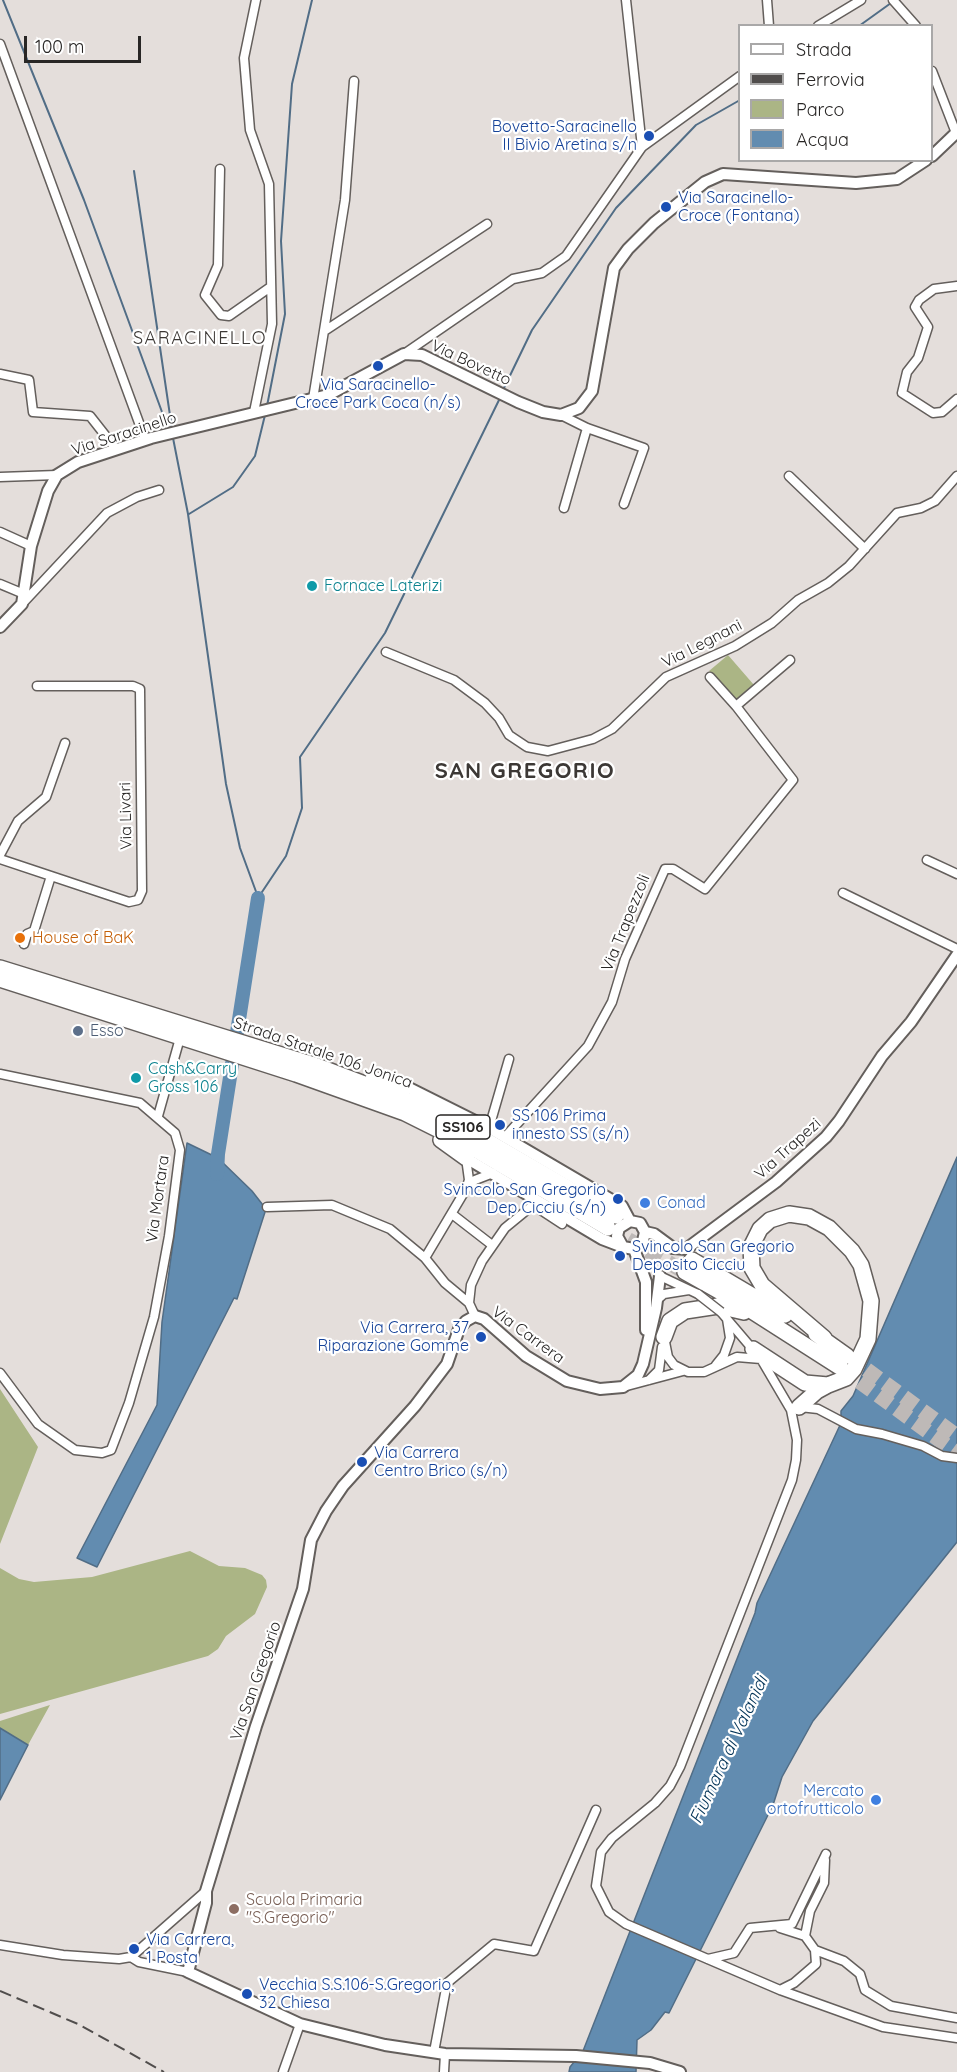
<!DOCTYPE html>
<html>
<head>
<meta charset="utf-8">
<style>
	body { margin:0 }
	#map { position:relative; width:957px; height:2072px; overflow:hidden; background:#e4dedb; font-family:Quicksand,sans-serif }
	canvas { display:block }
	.legend { position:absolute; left:738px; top:24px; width:195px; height:138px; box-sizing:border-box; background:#fff; border:2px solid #a9a8a8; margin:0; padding:8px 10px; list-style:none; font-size:18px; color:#282625 }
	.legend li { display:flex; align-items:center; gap:12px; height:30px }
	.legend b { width:30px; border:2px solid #a9a8a8 }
	.scale { position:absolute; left:24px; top:36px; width:117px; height:27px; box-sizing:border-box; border:3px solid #282625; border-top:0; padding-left:8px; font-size:18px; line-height:21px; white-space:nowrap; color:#282625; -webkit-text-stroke:4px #fff; paint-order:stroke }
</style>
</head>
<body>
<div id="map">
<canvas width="957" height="2072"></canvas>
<ul class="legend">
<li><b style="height:8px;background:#fff"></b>Strada</li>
<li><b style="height:8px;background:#504d4c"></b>Ferrovia</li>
<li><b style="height:16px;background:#abb585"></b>Parco</li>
<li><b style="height:16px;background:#628cb0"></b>Acqua</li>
</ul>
<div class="scale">100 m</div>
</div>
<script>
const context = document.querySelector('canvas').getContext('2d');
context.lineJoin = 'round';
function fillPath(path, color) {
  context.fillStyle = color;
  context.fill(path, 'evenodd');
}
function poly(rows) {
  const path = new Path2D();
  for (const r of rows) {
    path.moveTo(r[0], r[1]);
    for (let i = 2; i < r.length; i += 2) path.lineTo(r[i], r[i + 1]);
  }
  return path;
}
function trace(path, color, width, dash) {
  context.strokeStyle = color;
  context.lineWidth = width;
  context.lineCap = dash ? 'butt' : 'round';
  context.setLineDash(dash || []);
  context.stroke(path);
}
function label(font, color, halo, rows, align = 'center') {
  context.font = font + ' Quicksand,sans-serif';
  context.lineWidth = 4.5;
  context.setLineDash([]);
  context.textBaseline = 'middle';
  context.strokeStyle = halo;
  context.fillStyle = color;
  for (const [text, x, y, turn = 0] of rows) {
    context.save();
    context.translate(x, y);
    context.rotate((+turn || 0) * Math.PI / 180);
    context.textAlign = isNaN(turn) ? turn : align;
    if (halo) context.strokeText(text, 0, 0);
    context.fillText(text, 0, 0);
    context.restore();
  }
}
const green = poly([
	[728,655,754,685,735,700,709,671],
	[0,1389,38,1447,0,1544],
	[190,1551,219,1566,245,1568,262,1575,266,1580,267,1587,255,1614,226,1636,218,1649,208,1656,0,1714,0,1568,19,1579,34,1582,92,1577],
	[50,1705,28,1745,0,1728,0,1721]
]);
const water = poly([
	[187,1143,218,1158,252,1191,266,1209,237,1299,234,1298,97,1567,77,1558,157,1405,162,1322,187,1143],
	[957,1157,957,1542,813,1721,782,1777,773,1805,669,2013,665,2012,651,2030,637,2040,636,2072,569,2072,570,2067,583,2051,755,1613,757,1603,841,1423,841,1411,853,1396,957,1157],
	[0,1728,28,1745,0,1800,0,1728]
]);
const stream = poly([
	[3,0,84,200,169,431],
	[859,26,891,3],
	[134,171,172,429],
	[503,390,532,330,616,208,696,125,740,100],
	[267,406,285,314,281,241,292,84,312,0],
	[173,438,188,514,226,784,240,848,258,897],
	[189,514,233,487,255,456,265,415],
	[258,898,286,856,302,808,300,757,385,633,500,398]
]);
const river = poly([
	[217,1174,218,1154,258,898]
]);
const trunkTunnel = poly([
	[608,1228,685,1272],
	[848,1356,957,1436],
	[841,1368,957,1453]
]);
const minor = poly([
	[626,0,642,147],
	[767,0,769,26],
	[893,0,916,26],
	[818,26,861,0],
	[0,44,145,439],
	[932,71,956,133],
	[220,169,218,265,205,295,221,315,229,316,269,288],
	[957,286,934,289,919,300,915,307,928,327,918,358,907,372,902,393,933,413,942,412,957,399],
	[326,330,487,224],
	[404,354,513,279,542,273,566,256,642,147,740,76],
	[0,374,29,380,33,412,90,416,116,449],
	[313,399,345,200,354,81],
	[254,412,272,324,269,184,250,130,244,58,256,0],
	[561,415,587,428,644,448,624,504],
	[789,476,865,549],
	[0,477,57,475],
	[564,508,587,428],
	[0,532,31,546],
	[0,584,24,594],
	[22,604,107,513,137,497,159,490],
	[386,652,454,680,485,703,499,718,509,735,527,747,548,751,593,739,612,729,666,677,735,646,772,623,798,600,828,583,849,566,897,513,921,508,935,501,957,476],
	[736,706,790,660],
	[0,855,18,821,46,797,65,743],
	[0,859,129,902,138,900,142,891,140,689,133,686,37,686],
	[927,860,957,874],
	[843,893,957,949],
	[24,944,27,934,34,931,51,876],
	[0,1074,140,1103,175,1133,180,1150,169,1236,154,1317,129,1403,111,1450,102,1453,75,1450,38,1424,0,1373],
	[158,1116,180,1038],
	[489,1128,509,1059],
	[505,1137,588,1046,612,1002,625,959,665,869,673,869,705,889,793,780,736,706,710,677],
	[468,1187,475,1180,493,1173],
	[267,1207,332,1205,390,1229,425,1258,445,1283,469,1303,475,1316],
	[452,1214,492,1245],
	[425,1258,466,1189,469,1180,466,1158],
	[660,1276,698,1294],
	[657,1300,664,1294,689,1290],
	[469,1303,471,1285,482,1261,505,1228,533,1205,562,1224],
	[721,1312,761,1359,791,1410,797,1440,796,1460,792,1480,680,1767,670,1786,655,1803,612,1838,601,1852,596,1886,609,1912,626,1924,780,1990,883,2027,957,2038],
	[664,1337,668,1357,674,1365,688,1372,704,1372,737,1357,761,1359],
	[716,1365,724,1355,730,1338,727,1319],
	[649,1380,659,1370,662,1347],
	[623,1387,683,1371],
	[800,1407,818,1409,856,1429,882,1434,923,1446,942,1456,957,1458],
	[780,1928,805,1936],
	[0,1945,63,1955,119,1959,131,1957,139,1962,188,1972],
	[815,1950,844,1961,860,1974,865,1990,891,2006,957,2018],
	[131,1957,206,1891],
	[708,1959,734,1953,750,1928,792,1924,826,1854],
	[780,1990,794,1983,816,1964,815,1950,805,1936,810,1911,824,1883,825,1860],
	[434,2052,447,1983,494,1944,534,1951,596,1810],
	[283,2072,300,2024],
	[444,2072,445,2054]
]);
const tertiary = poly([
	[932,156,957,132],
	[0,627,22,604,31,546,48,491,57,475,78,462,151,438,328,395,404,354,422,355,518,402,543,412,561,415,579,408,592,391,614,268,628,249,654,223,705,182,723,174,856,183,897,179,926,160],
	[405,1086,489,1128,622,1206,630,1221,640,1223,645,1232,642,1245,634,1249,623,1247,617,1236,619,1228,630,1221],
	[466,1158,602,1239,623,1247],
	[645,1232,654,1234,673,1248,686,1249,776,1182,826,1137,839,1121,882,1056,911,1022,957,955],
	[634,1249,646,1282,646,1330],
	[660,1276,656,1308,643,1364,638,1375,623,1387,600,1389,567,1381,526,1356,484,1319,475,1316,466,1321,459,1329,447,1364,415,1406,343,1486,326,1511,311,1540,303,1589,256,1726,206,1891,206,1903,188,1972,300,2024,385,2045,445,2054,576,2056,650,2063,680,2072]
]);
const trunk = poly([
	[0,968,317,1066,409,1101,463,1127,616,1216],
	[0,979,296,1074,405,1113,461,1141,608,1228],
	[373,1079,405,1086],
	[441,1140,466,1158],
	[692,1260,785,1315],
	[685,1272,733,1299,841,1368],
	[816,1334,847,1356],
	[664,1337,670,1321,685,1311,718,1306,744,1312],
	[753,1349,805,1383,828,1385,846,1378,854,1369,868,1339,871,1301,861,1265,852,1251,829,1228,809,1217,789,1214,770,1220,760,1229,751,1247,752,1268,762,1285,824,1338],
	[799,1407,817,1391,828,1385]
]);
const rail = poly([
	[0,1991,78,2024,164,2072]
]);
const minorBridge = poly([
	[698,1294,721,1312]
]);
const markers = [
	[649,136,6,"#1a4fb4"],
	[666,207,6,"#1a4fb4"],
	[378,366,6,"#1a4fb4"],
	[312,586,6,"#0f9aa8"],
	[20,938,6,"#e8710a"],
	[78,1031,6,"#5c6f8a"],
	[136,1078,6,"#0f9aa8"],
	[500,1125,6,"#1a4fb4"],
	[618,1199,6,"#1a4fb4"],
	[645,1203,6,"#3f7fe0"],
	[620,1256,6,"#1a4fb4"],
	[481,1337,6,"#1a4fb4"],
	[362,1462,6,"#1a4fb4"],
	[876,1800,6,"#3f7fe0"],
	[234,1909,6,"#8d6e63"],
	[134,1949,6,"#1a4fb4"],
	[247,1994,6,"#1a4fb4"]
];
const shields = [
	[463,1127,54]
];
const shieldNames = [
	["SS106",463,1127]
];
const transitNames = [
	["Bovetto-Saracinello",637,127,"right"],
	["II Bivio Aretina s/n",637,145,"right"],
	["Via Saracinello-",678,198],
	["Croce (Fontana)",678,216],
	["Via Saracinello-",378,385,"center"],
	["Croce Park Coca (n/s)",378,403,"center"],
	["SS 106 Prima",512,1116],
	["innesto SS (s/n)",512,1134],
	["Svincolo San Gregorio",606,1190,"right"],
	["Dep Cicciu (s/n)",606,1208,"right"],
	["Svincolo San Gregorio",632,1247],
	["Deposito Cicciu",632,1265],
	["Via Carrera, 37",469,1328,"right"],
	["Riparazione Gomme",469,1346,"right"],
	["Via Carrera",374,1453],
	["Centro Brico (s/n)",374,1471],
	["Via Carrera,",146,1940],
	["1 Posta",146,1958],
	["Vecchia S.S.106-S.Gregorio,",259,1985],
	["32 Chiesa",259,2003]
];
const streetNames = [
	["Via Bovetto",471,363,25],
	["Via Saracinello",124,434,-18],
	["Via Legnani",702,644,-27],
	["Via Livari",126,816,-91],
	["Via Trapezzoli",626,923,-68],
	["Strada Statale 106 Jonica",323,1053,19],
	["Via Trapezi",788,1149,-42],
	["Via Mortara",158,1199,-82],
	["Via Carrera",528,1335,36],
	["Via San Gregorio",256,1681,-71]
];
const cultureNames = [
	["Fornace Laterizi",324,586],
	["Cash&Carry",148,1069],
	["Gross 106",148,1087]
];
const foodNames = [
	["House of BaK",32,938]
];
const serviceNames = [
	["Esso",90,1031]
];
const shopNames = [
	["Conad",657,1203],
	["Mercato",864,1791,"right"],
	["ortofrutticolo",864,1809,"right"]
];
const educationNames = [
	["Scuola Primaria",246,1900],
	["\"S.Gregorio\"",246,1918]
];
const neighbourhoodNames = [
	["SARACINELLO",200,339]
];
const waterNames = [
	["Fiumara di Valanidi",729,1750,-65]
];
const districtNames = [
	["SAN GREGORIO",525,771]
];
fillPath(green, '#abb585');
fillPath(water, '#628cb0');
trace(water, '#516d86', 1.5);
trace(stream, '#516d86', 2);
trace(river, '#628cb0', 14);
trace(trunkTunnel, '#beb9b7', 15, [15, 8]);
trace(minor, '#645f5c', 11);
trace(tertiary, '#645f5c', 14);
trace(trunk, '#645f5c', 18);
trace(minor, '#fff', 8);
trace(tertiary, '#fff', 10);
trace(trunk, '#fff', 15);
trace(rail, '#504d4c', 2, [12, 6]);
trace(minorBridge, '#645f5c', 11, []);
trace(minorBridge, '#fff', 8);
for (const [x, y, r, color] of markers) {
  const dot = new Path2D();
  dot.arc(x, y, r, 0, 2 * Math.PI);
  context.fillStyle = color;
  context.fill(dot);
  trace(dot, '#fff', 2);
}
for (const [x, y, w] of shields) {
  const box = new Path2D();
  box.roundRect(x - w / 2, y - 12, w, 24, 4.5);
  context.fillStyle = '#fff';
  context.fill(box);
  trace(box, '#282625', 1.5);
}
label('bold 15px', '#282625', null, shieldNames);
label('16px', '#164399', '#fff', transitNames, 'left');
label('16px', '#282625', '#fff', streetNames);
label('16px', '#0d838f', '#fff', cultureNames, 'left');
label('16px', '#c56008', '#fff', foodNames, 'left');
label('16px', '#4e5e75', '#fff', serviceNames, 'left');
label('16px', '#366cbe', '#fff', shopNames, 'left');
label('16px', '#785e54', '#fff', educationNames, 'left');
context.letterSpacing = '1.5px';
label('18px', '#3c3835', '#fff', neighbourhoodNames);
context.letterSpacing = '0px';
label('italic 18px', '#003256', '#fff', waterNames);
context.letterSpacing = '1.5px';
label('bold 22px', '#3c3835', '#fff', districtNames);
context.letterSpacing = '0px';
</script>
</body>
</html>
